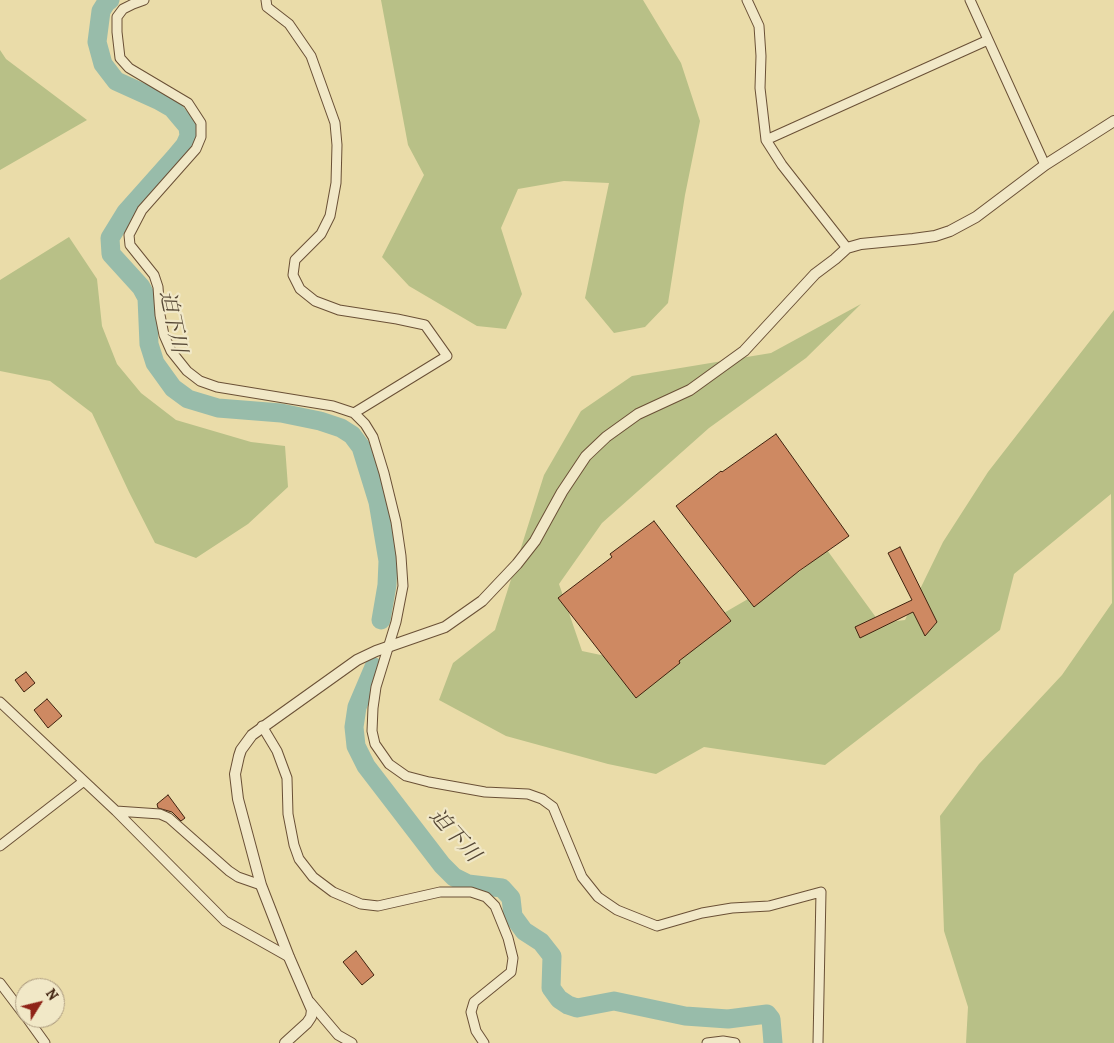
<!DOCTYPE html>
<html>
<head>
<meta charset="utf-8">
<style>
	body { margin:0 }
	#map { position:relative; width:1114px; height:1043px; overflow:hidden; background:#eadca9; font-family:Alegreya,serif }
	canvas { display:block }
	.north { position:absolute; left:15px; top:978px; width:50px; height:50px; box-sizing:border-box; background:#f1e8c7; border:1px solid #aa997d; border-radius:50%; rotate:54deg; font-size:14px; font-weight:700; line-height:20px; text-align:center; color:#40220f }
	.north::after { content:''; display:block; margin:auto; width:18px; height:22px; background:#8f2418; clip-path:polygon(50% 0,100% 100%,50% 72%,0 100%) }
</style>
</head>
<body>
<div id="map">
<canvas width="1114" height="1043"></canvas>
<div class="north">N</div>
</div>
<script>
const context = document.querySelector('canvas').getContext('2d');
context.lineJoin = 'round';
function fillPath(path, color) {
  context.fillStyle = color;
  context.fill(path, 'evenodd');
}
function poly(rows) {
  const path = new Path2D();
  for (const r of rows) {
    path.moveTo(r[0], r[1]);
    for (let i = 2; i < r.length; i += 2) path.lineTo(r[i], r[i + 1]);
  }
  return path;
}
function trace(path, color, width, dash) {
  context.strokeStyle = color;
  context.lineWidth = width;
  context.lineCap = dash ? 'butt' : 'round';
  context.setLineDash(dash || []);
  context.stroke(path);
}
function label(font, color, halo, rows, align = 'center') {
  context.font = font + ' Alegreya,"Noto Serif JP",serif';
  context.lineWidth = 4.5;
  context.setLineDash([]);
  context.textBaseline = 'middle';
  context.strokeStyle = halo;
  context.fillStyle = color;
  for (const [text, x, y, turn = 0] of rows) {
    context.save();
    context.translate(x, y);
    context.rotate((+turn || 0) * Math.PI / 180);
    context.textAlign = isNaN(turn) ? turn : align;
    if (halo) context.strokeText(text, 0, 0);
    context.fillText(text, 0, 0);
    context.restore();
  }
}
const green = poly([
	[381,0,643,0,681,63,700,121,685,195,668,303,645,327,614,333,585,298,609,183,564,181,518,189,501,228,522,294,506,329,477,326,409,286,382,257,424,175,408,145],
	[0,50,6,59,87,120,0,170],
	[69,237,97,279,102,326,117,364,141,393,176,420,251,442,285,446,288,487,248,524,196,558,155,543,129,492,92,413,50,381,0,371,0,280],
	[861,304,806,358,709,428,602,523,559,584,582,651,643,664,710,621,786,577,799,572,827,550,880,623,905,620,943,542,988,472,1114,310,1114,1043,966,1043,968,1007,944,931,940,816,979,764,1062,675,1112,603,1111,494,1014,574,1000,630,825,765,704,747,656,774,608,764,506,736,439,700,453,663,495,630,544,475,581,411,632,376,771,353]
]);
const river = poly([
	[110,0,106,3,101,11,97,42,103,64,116,81,158,100,172,108,188,127,189,136,185,145,175,157,126,212,110,238,111,254,141,287,147,298,149,344,155,363,173,388,188,399,218,408,281,413,320,421,341,428,352,435,361,447,378,502,388,561,387,585,381,620],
	[374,667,357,707,354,727,356,746,366,766,442,865,454,877,468,884,502,888,511,898,513,916,524,931,541,942,552,956,551,988,559,999,568,1005,577,1008,614,1001,685,1016,728,1019,767,1014,771,1019,773,1043]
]);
const building = poly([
	[776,434,849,536,799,571,754,607,676,506,721,471,722,472,776,434],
	[654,521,731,621,679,661,680,663,636,698,558,598,612,557,610,554,654,521],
	[900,547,937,622,925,636,913,612,860,638,855,627,912,600,888,553,900,547],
	[26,672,35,683,24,692,15,680,26,672],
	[47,699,62,716,48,728,34,710,47,699],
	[168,795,185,818,181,821,172,812,158,808,157,804,168,795],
	[356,951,374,975,362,985,343,962,356,951]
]);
const minor = poly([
	[144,0,133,4,123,9,117,17,117,32,120,58,129,68,188,103,201,123,201,137,196,149,142,210,129,235,130,245,154,275,158,287,160,315,164,335,171,351,187,371,200,381,217,387,333,406,354,413,365,424,373,437,384,473,396,522,401,556,403,586,396,622,376,687,373,708,372,731,375,744,389,764,406,776,429,782,485,792,528,794,542,799,553,807,582,877,598,897,617,910,657,926,702,913,732,908,769,906,821,892,818,1043],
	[266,0,267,7,289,24,311,56,335,123,337,145,336,183,330,216,321,234,295,260,293,275,300,289,315,301,339,310,397,319,425,325,447,356,354,413],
	[747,0,759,26,761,56,760,88,766,140,782,165,847,248],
	[970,0,1045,165],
	[766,140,988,40],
	[0,702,116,811,225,921,289,957],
	[262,726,277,751,287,778,288,814,294,845,299,859,313,877,333,892,361,904,378,906,440,892,471,892,486,897,495,906,508,938,513,958,511,972,474,1002,471,1012,476,1031,484,1043],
	[116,811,160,814,169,818,229,871,238,877,261,885],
	[0,846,84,781],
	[0,983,25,1016],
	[310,1002,338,1035,352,1043],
	[27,1018,45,1043],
	[707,1043,723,1041,735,1043]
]);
const tertiary = poly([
	[285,1043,307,1023,311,1017,312,1010,289,957,261,885,238,799,235,774,239,756,241,750,252,735,357,660,376,651,445,627,482,601,517,564,535,541,562,492,586,456,606,437,638,414,690,390,744,351,815,274,835,259,847,248,861,244,913,239,935,236,950,231,976,217,1045,165,1114,121]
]);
const waterNames = [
	["迫下川",172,322,78],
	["迫下川",454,836,48]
];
fillPath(green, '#b8c087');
trace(river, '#98bcaa', 19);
fillPath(building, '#ce8962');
trace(building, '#40220f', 1);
trace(minor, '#6a5036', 11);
trace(tertiary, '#6a5036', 12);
trace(minor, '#f1e8c7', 9);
trace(tertiary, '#f1e8c7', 10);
label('italic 21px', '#564836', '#f1e8c7', waterNames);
</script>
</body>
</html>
